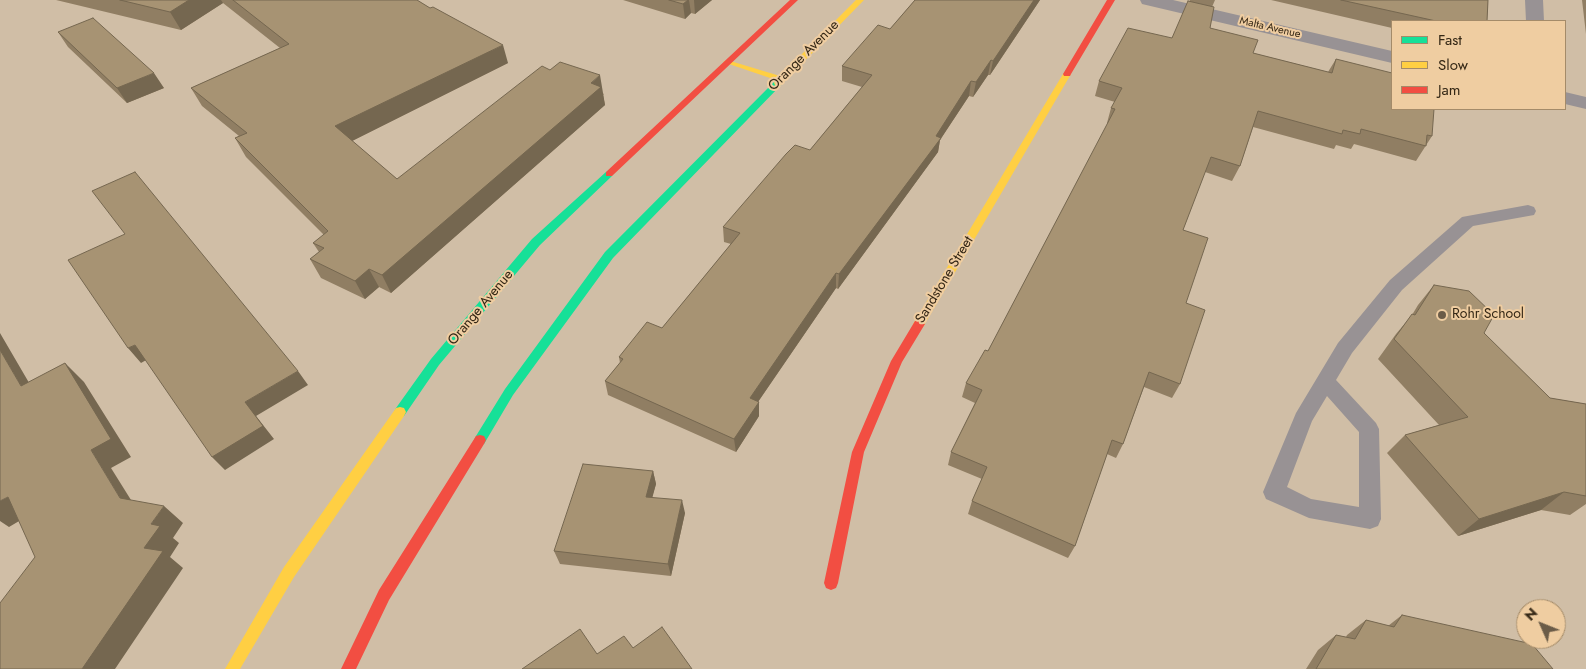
<!DOCTYPE html>
<html>
<head>
<meta charset="utf-8">
<style>
	body { margin:0 }
	#map { position:relative; width:1586px; height:669px; overflow:hidden; background:#d0bea6; font-family:Jost,sans-serif }
	canvas { display:block }
	.legend { position:absolute; left:1391px; top:20px; width:175px; height:90px; box-sizing:border-box; background:#efcda1; border:1px solid #a48b69; margin:0; padding:6px 9px; list-style:none; font-size:15px; color:#342715 }
	.legend li { display:flex; align-items:center; gap:10px; height:25px }
	.legend b { width:25px; border:1px solid #a48b69 }
	.north { position:absolute; left:1516px; top:599px; width:50px; height:50px; box-sizing:border-box; background:#efcda1; border:1px solid #a48b69; border-radius:50%; rotate:314deg; font-size:14px; font-weight:700; line-height:20px; text-align:center; color:#342715 }
	.north::after { content:''; display:block; margin:auto; width:18px; height:22px; background:#6b5c48; clip-path:polygon(50% 0,100% 100%,50% 72%,0 100%) }
</style>
</head>
<body>
<div id="map">
<canvas width="1586" height="669"></canvas>
<ul class="legend">
<li><b style="height:6px;background:#16e098"></b>Fast</li>
<li><b style="height:6px;background:#ffcf43"></b>Slow</li>
<li><b style="height:6px;background:#f24e42"></b>Jam</li>
</ul>
<div class="north">N</div>
</div>
<script>
const context = document.querySelector('canvas').getContext('2d');
context.lineJoin = 'round';
function poly(rows) {
  const path = new Path2D();
  for (const r of rows) {
    path.moveTo(r[0], r[1]);
    for (let i = 2; i < r.length; i += 2) path.lineTo(r[i], r[i + 1]);
  }
  return path;
}
function fillPath(path, color) {
  context.fillStyle = color;
  context.fill(path, 'evenodd');
}
function trace(path, color, width, dash) {
  context.strokeStyle = color;
  context.lineWidth = width;
  context.lineCap = dash ? 'butt' : 'round';
  context.setLineDash(dash || []);
  context.stroke(path);
}
function label(font, color, halo, rows, align = 'center') {
  context.font = font + ' Jost,sans-serif';
  context.lineWidth = 4;
  context.setLineDash([]);
  context.textBaseline = 'middle';
  context.strokeStyle = halo;
  context.fillStyle = color;
  for (const [text, x, y, turn = 0] of rows) {
    context.save();
    context.translate(x, y);
    context.rotate((+turn || 0) * Math.PI / 180);
    context.textAlign = isNaN(turn) ? turn : align;
    if (halo) context.strokeText(text, 0, 0);
    context.fillText(text, 0, 0);
    context.restore();
  }
}
const lane = poly([
	[1528,205,1534,207,1536,211,1534,215,1473,226,1402,290,1352,353,1336,380,1376,423,1379,429,1381,519,1378,526,1370,529,1309,518,1266,499,1263,492,1296,413,1338,343,1390,280,1462,217,1528,205],
	[1327,396,1359,432,1359,507,1311,499,1287,487,1312,421,1327,396]
]);
const street = poly([
	[1140,0,1173,0,1392,51,1392,63,1142,4,1140,0],
	[1525,0,1543,0,1544,21,1526,21,1525,0],
	[1565,92,1586,97,1586,109,1565,104,1565,92]
]);
const fast = poly([
	[778,80,782,83,781,85,613,258,513,395,484,444,480,445,476,444,474,440,476,436,505,389,605,252,775,81,778,80],
	[609,171,612,172,612,176,540,245,439,365,404,416,400,417,396,416,394,412,396,408,431,359,532,239,606,172,609,171]
]);
const slow = poly([
	[856,0,864,0,781,85,775,85,774,83,776,80,723,62,727,60,780,76,856,0],
	[1067,71,1071,74,923,327,915,327,913,324,915,321,1063,74,1067,71],
	[400,407,404,408,406,412,404,416,294,577,240,669,225,669,284,567,396,408,400,407]
]);
const jam = poly([
	[790,0,798,0,612,176,606,176,606,172,790,0],
	[1107,0,1115,0,1071,74,1070,76,1064,76,1063,74,1107,0],
	[919,320,925,324,902,362,864,452,838,583,836,588,831,590,826,588,824,583,852,452,891,361,915,321,919,320],
	[480,435,484,436,486,440,484,444,389,600,356,669,341,669,379,590,476,436,480,435]
]);
const wall = poly([
	[56,0,417,0,508,63,352,141,397,179,550,70,604,94,603,95,605,105,391,293,379,287,365,299,321,278,310,259,319,252,313,243,324,235,246,157,235,138,239,136,202,106,191,88,280,48,223,3,181,30],
	[623,0,712,0,695,14,691,13,685,19],
	[915,0,1040,0,990,75,988,75,973,97,969,96,940,140,938,152,838,289,836,288,758,402,759,402,759,416,736,452,608,395,605,381,620,363,619,357,662,328,731,244,724,242,723,227,810,150,862,87,842,81,842,66,890,29],
	[1190,0,1215,0,1212,7,1210,28,1253,53,1328,72,1336,59,1432,136,1416,161,1354,144,1351,149,1336,145,1334,149,1253,127,1240,166,1232,181,1205,172,1183,230,1186,303,1180,384,1172,398,1144,387,1123,444,1116,458,1107,454,1075,546,1068,558,968,514,972,501,982,479,948,465,951,452,975,403,962,397,966,383,988,351,1108,123,1107,123,1111,108,1115,102,1095,96,1099,81,1172,38],
	[1271,0,1488,0,1487,21,1392,21,1392,28],
	[1582,0,1586,0,1586,34],
	[58,32,164,88,127,103,68,47],
	[1434,285,1550,398,1586,404,1586,504,1570,515,1541,510,1458,536,1387,453,1405,435,1439,425,1378,359,1396,334,1412,315,1418,305],
	[653,471,656,484,652,497,685,513,671,576,560,564,554,551],
	[1402,615,1553,669,1306,669,1318,650,1336,635,1346,637,1347,635,1366,620,1388,626]
]);
const shadedWall = poly([
	[189,0,221,0,223,3,181,30,170,12],
	[688,0,689,0,691,13,685,19,683,4],
	[694,0,712,0,695,14],
	[1034,0,1040,0,990,75,993,61],
	[503,45,508,63,344,145,335,126],
	[991,60,988,75,973,97,976,82],
	[154,73,164,88,127,103,117,88],
	[600,75,605,105,391,293,382,275],
	[971,81,969,96,940,140,938,152,838,289,839,274,936,136],
	[369,269,379,287,365,299,355,281],
	[836,273,836,288,751,412,750,398],
	[0,333,42,405,21,386,0,350],
	[135,345,148,359,141,363,128,348],
	[65,363,84,382,131,457,111,468,141,516,120,498,91,450],
	[298,371,308,385,256,416,274,439,225,470,212,457,245,402],
	[759,402,759,416,736,452,734,439],
	[653,471,656,484,649,510,646,497],
	[1564,492,1541,510,1458,536,1479,519],
	[8,497,31,514,9,527,0,521,0,501],
	[682,500,685,513,671,576,668,564],
	[164,506,183,523,173,538,179,543,170,557,183,568,115,669,82,669,144,548,151,524]
]);
const building = poly([
	[120,0,189,0,170,12,120,0],
	[233,0,417,0,430,8,433,7,503,45,335,126,397,179,542,66,550,70,560,62,600,75,591,83,601,87,382,275,369,269,355,281,310,259,324,248,313,243,328,231,235,138,247,133,191,88,289,44,233,0],
	[669,0,688,0,683,4,669,0],
	[915,0,1034,0,993,61,991,60,976,82,971,81,936,136,941,138,839,274,836,273,750,398,759,402,734,439,605,381,623,359,619,357,647,322,662,328,740,233,723,227,786,154,795,145,810,150,872,75,842,66,878,25,890,29,915,0],
	[1341,0,1488,0,1487,21,1436,21,1341,0],
	[1188,1,1214,7,1210,28,1258,40,1253,53,1332,73,1336,59,1392,73,1392,109,1434,109,1432,136,1427,135,1426,146,1361,129,1360,134,1343,130,1342,134,1258,111,1240,166,1211,157,1183,230,1208,238,1186,303,1205,310,1180,384,1149,372,1123,444,1112,440,1075,546,972,501,987,467,951,452,982,390,966,383,985,350,988,351,1115,109,1111,108,1122,88,1099,81,1128,28,1172,38,1188,1],
	[93,18,154,73,117,88,58,32,93,18],
	[135,172,298,371,245,402,263,426,212,457,135,345,128,348,68,260,125,234,92,191,135,172],
	[1434,285,1469,291,1494,315,1484,333,1550,398,1586,404,1586,496,1564,492,1479,519,1405,435,1468,417,1394,339,1412,314,1415,315,1434,285],
	[0,350,21,386,65,363,111,439,91,450,120,498,164,506,151,524,160,526,144,548,163,551,82,669,0,669,0,603,35,557,8,497,0,501,0,350],
	[583,464,653,471,646,497,682,500,668,564,554,551,583,464],
	[1402,615,1532,644,1553,669,1316,669,1336,635,1355,639,1366,620,1394,627,1402,615],
	[662,627,692,669,522,669,580,629,597,654,624,636,633,648,662,627]
]);
const markers = [
	[1442,315,5,"#6b5c48"]
];
const farStreetnames = [
	["Malta Avenue",1270,28,13]
];
const streetNames = [
	["Orange Avenue",804,56,-45],
	["Sandstone Street",945,280,-59],
	["Orange Avenue",481,308,-50]
];
const poiNames = [
	["Rohr School",1452,315]
];
fillPath(lane, '#989294');
fillPath(street, '#989294');
fillPath(fast, '#16e098');
fillPath(slow, '#ffcf43');
fillPath(jam, '#f24e42');
fillPath(wall, '#907e63');
fillPath(shadedWall, '#756750');
fillPath(building, '#a79373');
trace(building, '#756750', 1);
for (const [x, y, r, color] of markers) {
  const dot = new Path2D();
  dot.arc(x, y, r, 0, 2 * Math.PI);
  context.fillStyle = color;
  context.fill(dot);
  trace(dot, '#efcda1', 2);
}
label('11px', '#342715', '#efcda1', farStreetnames);
label('14px', '#342715', '#efcda1', streetNames);
label('14px', '#342715', '#efcda1', poiNames, 'left');
</script>
</body>
</html>
